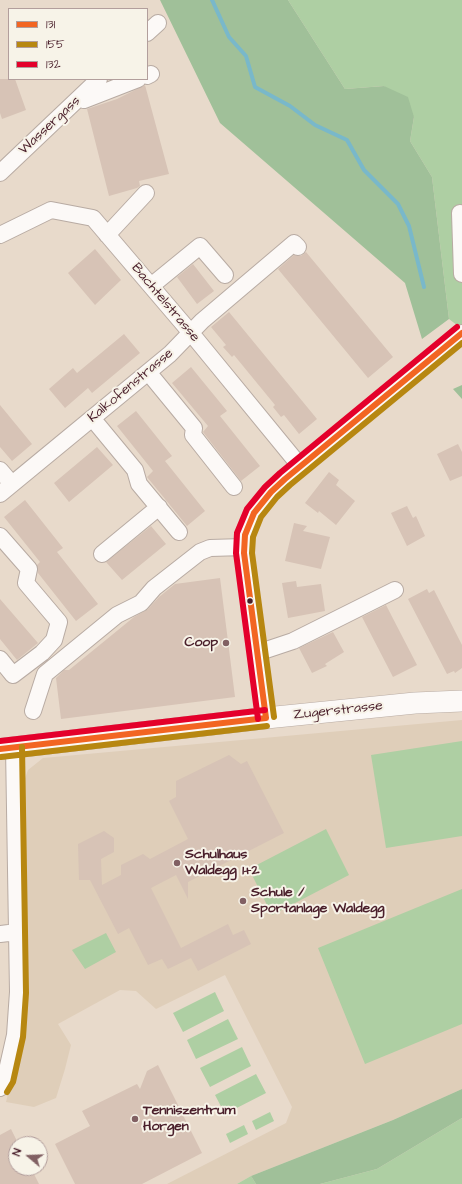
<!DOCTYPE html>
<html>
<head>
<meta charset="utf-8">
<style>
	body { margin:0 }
	#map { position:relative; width:462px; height:1184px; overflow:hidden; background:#e8dacb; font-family:"Architects Daughter",sans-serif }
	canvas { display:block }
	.legend { position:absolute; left:8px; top:8px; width:140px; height:72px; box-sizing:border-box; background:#f7f3e8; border:1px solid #b29e9c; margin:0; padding:5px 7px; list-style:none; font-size:12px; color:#4a1f2b }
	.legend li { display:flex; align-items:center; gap:8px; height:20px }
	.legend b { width:20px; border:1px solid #b29e9c }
	.north { position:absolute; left:8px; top:1136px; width:40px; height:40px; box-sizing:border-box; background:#f7f3e8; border:1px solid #b29e9c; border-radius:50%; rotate:289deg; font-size:11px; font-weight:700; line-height:16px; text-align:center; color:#4a1f2b }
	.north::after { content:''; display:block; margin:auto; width:14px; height:18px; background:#816063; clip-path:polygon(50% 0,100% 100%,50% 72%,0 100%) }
</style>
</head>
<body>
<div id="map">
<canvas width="462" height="1184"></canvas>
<ul class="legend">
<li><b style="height:5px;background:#f26522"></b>131</li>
<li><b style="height:5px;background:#b78711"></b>155</li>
<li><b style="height:5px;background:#e4002b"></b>132</li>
</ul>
<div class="north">N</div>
</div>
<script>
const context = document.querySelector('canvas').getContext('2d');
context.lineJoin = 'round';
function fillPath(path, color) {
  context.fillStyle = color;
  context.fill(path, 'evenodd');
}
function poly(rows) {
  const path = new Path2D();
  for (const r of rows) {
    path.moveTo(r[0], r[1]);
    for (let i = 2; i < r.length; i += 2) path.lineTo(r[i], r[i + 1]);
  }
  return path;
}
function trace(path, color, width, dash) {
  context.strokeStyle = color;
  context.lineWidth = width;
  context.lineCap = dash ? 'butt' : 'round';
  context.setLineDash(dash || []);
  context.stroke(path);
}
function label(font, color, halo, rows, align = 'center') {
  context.font = font + ' "Architects Daughter",sans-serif';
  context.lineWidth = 4;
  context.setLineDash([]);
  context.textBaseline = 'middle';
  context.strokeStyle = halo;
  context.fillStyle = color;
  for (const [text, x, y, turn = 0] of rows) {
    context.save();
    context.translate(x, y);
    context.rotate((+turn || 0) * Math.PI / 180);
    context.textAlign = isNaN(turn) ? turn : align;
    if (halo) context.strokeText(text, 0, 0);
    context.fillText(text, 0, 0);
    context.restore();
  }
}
const built = poly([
	[462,720,462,1089,393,1120,251,1176,237,1184,167,1184,286,1123,292,1107,225,975,156,1009,136,991,120,990,58,1024,71,1045,65,1069,56,1098,34,1107,6,1102,13,1074,23,1015,23,784,28,770,43,758]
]);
const green = poly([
	[288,0,462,0,462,329,449,319,432,177,410,141,414,117,384,86,345,89],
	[462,741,462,836,386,848,371,755],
	[326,829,349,875,272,915,249,869],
	[462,889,462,1024,365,1064,318,948],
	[106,933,116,952,85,969,72,950],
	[215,992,224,1011,183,1032,173,1013],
	[228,1019,238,1039,196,1059,187,1040],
	[242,1047,251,1066,210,1087,200,1068],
	[256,1074,266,1093,225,1114,215,1095],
	[270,1112,274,1121,256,1130,252,1121],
	[462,1118,462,1184,320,1184,377,1169],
	[244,1125,248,1134,230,1143,226,1134],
	[251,1176,256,1184,237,1184]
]);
const forest = poly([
	[160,0,288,0,345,89,384,86,408,97,414,117,410,141,432,177,449,319,422,339,405,283,220,123],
	[462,385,462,399,453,389],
	[462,1089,462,1118,377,1169,320,1184,256,1184,251,1176,393,1120]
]);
const stream = poly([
	[212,0,229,37,246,56,255,87,290,106,315,125,347,140,364,170,398,204,409,226,424,287]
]);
const building = poly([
	[0,79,15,79,26,110,2,119,0,113],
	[145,85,169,174,139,181,140,186,137,188,109,196,87,109,117,99],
	[95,249,121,280,95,305,68,273],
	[306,252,393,357,368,378,278,269,294,255,301,256],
	[193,264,214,291,197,304,177,277],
	[229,312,317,419,299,434,284,415,281,417,273,407,275,405,234,355,232,357,223,347,226,345,211,327],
	[124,334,140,353,92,393,88,388,65,408,49,389,73,368,77,373],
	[191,367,227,411,220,416,260,466,241,481,203,432,208,426,172,383],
	[0,405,32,444,12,461,0,447],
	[136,411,172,456,165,461,205,511,187,526,147,477,153,471,117,426],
	[458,444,462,452,462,476,450,481,437,454],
	[97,447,113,465,69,502,54,483],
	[329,472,339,480,336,485,355,501,336,525,319,511,318,513,305,503],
	[25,500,63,548,57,552,98,604,76,621,38,573,37,565,40,562,4,517],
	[407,506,413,518,416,516,425,536,407,546,391,513],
	[294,523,307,526,303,531,330,537,321,569,285,561],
	[151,526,166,544,122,580,106,562],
	[220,578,235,697,61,719,56,678,64,670,69,670,134,617,148,609,159,597,175,584],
	[296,581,297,587,321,584,325,611,288,618,282,583],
	[427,589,429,593,434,590,462,645,462,668,455,673,454,671,447,674,408,599],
	[0,599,38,643,17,660,0,639],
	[386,605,417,665,393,677,362,617],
	[333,632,344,652,325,664,327,666,312,673,299,648],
	[229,755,241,764,247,761,284,833,188,882,188,899,176,875,151,888,181,948,228,924,233,935,244,930,251,944,198,971,191,958,168,969,162,959,148,965,129,928,118,934,90,880,79,880,78,844,104,831,114,838,114,852,101,859,102,885,121,875,121,865,143,854,150,859,188,839,169,801,176,797,176,781],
	[158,1065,202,1153,142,1184,75,1184,55,1144,90,1126,82,1111,137,1084,140,1089,147,1071],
	[11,1129,16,1139,16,1168,31,1168,39,1184,0,1184,0,1135]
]);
const minor = poly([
	[147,33,158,23],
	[147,76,151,74],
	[80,98,84,100,138,79],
	[0,173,99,79],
	[460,213,462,274],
	[0,235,51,210,93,218,191,333,300,466],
	[107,235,146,193],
	[151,286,200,246,225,275],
	[148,372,194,428,193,435,234,487],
	[92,418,135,470,139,484,179,532],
	[0,470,12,484],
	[0,494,170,354,202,321,294,243,298,247],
	[0,536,29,569,26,583,59,622,54,640,42,653,13,675,0,659],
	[102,554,159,507],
	[257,653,293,641,395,590],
	[33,711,45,674,117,615,141,603,154,588,200,552,210,548,244,547],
	[266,718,244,553,245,535,254,513,271,492,285,479,462,333],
	[0,934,17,932],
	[0,1088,5,1079,15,1035,18,992,14,747]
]);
const major = poly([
	[0,749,266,718,415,703,462,701]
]);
const bus1 = poly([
	[266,718,244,553,245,535,254,513,271,492,285,479,462,333],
	[0,749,266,718]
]);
const bus2 = poly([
	[274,717,252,553,253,537,261,517,277,497,290,485,462,343],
	[1,757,267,726],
	[7,1092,13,1082,23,1037,26,993,22,747]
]);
const bus3 = poly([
	[258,719,236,553,237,533,247,509,265,487,280,473,457,327],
	[0,741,265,710]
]);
const markers = [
	[250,601,3.5,"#4a1f2b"],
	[226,643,4,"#816063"],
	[177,863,4,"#816063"],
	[243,901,4,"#816063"],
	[135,1119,4,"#816063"]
];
const streetNames = [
	["Wassergass",50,126,-43],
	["Bachtelstrasse",165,303,50],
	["Kalkofenstrasse",131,386,-40],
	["Zugerstrasse",338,711,-6]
];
const poiNames = [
	["Coop",218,643,"right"],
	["Schulhaus",185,855],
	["Waldegg 1+2",185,871],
	["Schule /",251,893],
	["Sportanlage Waldegg",251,909],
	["Tenniszentrum",143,1111],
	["Horgen",143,1127]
];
fillPath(built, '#dfceb9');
fillPath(green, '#aecfa3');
fillPath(forest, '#a0c099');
trace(stream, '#79b8ca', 4);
fillPath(building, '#d7c3b6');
trace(minor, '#b8aba3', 18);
trace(major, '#b8aba3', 22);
trace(minor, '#fcf9f7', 16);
trace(major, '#fcf9f7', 21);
trace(bus1, '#f26522', 6);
trace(bus2, '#b78711', 6);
trace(bus3, '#e4002b', 6);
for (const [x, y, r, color] of markers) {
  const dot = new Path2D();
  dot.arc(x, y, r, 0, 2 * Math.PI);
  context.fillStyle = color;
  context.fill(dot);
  trace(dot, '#f7f3e8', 1.5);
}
label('14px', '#4a1f2b', '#f7f3e8', streetNames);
label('bold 14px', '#4a1f2b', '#f7f3e8', poiNames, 'left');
</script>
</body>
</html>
